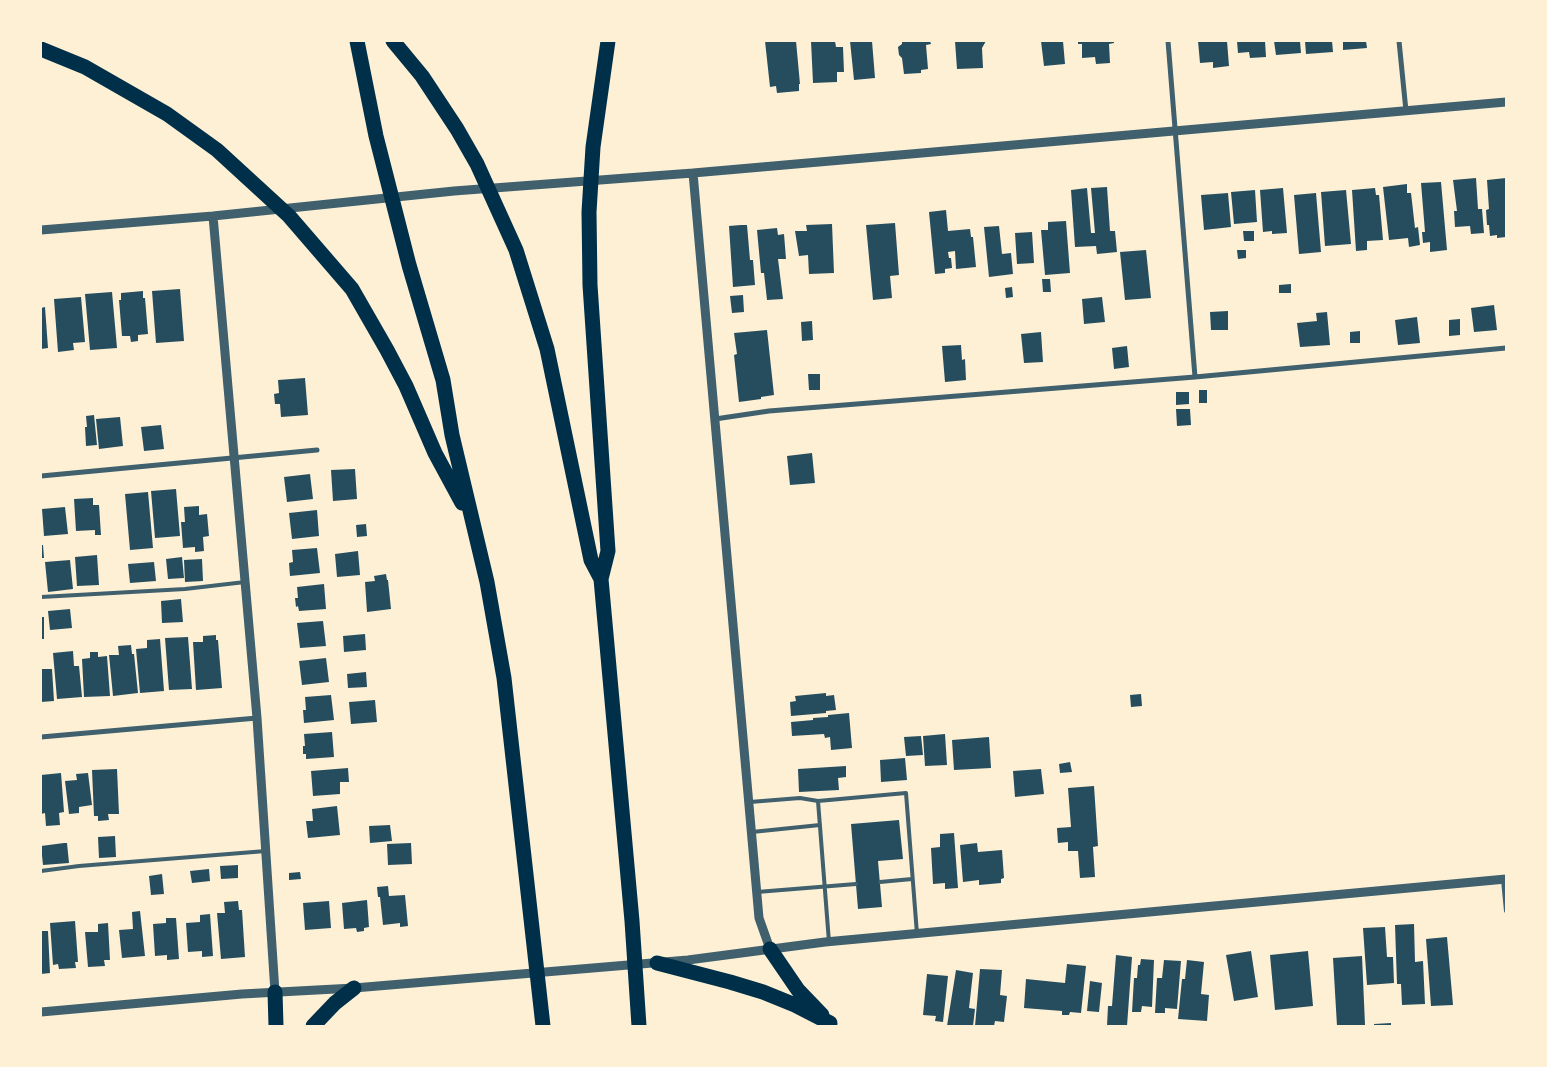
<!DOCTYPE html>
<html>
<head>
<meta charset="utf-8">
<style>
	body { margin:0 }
	#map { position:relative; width:1547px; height:1067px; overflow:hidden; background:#fdf0d5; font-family:"PT Sans Narrow",sans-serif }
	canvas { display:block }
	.frame { position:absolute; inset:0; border:42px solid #fdf0d5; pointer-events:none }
</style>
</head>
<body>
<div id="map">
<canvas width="1547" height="1067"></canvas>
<div class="frame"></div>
</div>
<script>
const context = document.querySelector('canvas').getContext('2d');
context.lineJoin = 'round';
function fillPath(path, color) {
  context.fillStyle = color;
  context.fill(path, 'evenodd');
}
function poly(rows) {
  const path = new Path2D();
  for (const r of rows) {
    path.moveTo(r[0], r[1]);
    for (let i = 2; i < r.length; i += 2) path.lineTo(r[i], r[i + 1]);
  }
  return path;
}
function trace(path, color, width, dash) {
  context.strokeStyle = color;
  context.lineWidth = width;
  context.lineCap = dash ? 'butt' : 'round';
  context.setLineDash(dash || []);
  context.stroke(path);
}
const building = poly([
	[765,41,796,41,800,84,799,84,799,91,777,93,776,86,770,87],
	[811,41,835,41,836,47,843,47,844,72,837,72,837,82,813,83],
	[850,41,872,41,875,78,854,80],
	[902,41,930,41,931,44,926,45,928,69,921,70,921,73,904,74,902,58,899,55,898,47,902,44],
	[955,41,986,41,982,48,983,68,957,69],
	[1041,41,1063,41,1065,64,1044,66],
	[1078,41,1114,41,1114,43,1109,44,1110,63,1096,64,1095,57,1082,58,1082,44,1078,44],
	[1198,41,1227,41,1229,66,1213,68,1213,62,1200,63],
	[1237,41,1265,41,1266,57,1250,58,1249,52,1238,53],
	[1274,41,1300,41,1301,53,1276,55],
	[1305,41,1332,41,1333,52,1306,54],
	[1343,41,1366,41,1367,48,1343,50],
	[1476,178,1478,209,1482,209,1484,233,1471,234,1470,226,1455,227,1454,211,1457,211,1453,180],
	[1506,178,1506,237,1497,238,1497,235,1490,236,1489,225,1487,225,1486,210,1489,209,1487,180],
	[1441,182,1447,250,1430,252,1430,242,1423,243,1422,232,1425,232,1421,183],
	[1407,184,1407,193,1411,193,1415,228,1418,227,1420,245,1409,247,1408,238,1389,240,1383,187],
	[1107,187,1110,231,1115,231,1117,252,1097,254,1096,246,1075,247,1071,190,1087,188,1091,233,1095,233,1091,188],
	[1283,188,1287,233,1272,234,1272,231,1263,232,1260,190],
	[1375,188,1376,195,1379,195,1383,240,1367,241,1367,250,1356,251,1352,190],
	[1255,190,1257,222,1234,224,1231,192],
	[1346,190,1351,244,1325,246,1321,192],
	[1228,193,1231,227,1204,230,1201,195],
	[1316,193,1321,252,1299,254,1294,195],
	[946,210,948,231,970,229,971,237,973,237,976,267,956,269,955,251,948,252,949,258,951,258,952,268,945,269,945,273,935,274,929,212],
	[1066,221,1070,273,1045,275,1041,230,1048,230,1048,222],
	[895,223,899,275,890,276,892,298,873,300,866,225],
	[832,224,834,273,809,274,808,255,799,256,795,231,807,231,806,225],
	[741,225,747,225,750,260,753,260,755,285,733,287,729,226],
	[999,226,1002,254,1011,253,1013,274,989,277,984,227],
	[777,228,778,235,784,234,786,259,778,259,783,299,767,300,764,273,761,273,757,230],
	[1243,231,1254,231,1254,241,1244,241],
	[1032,232,1034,263,1017,264,1015,233],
	[1146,250,1151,298,1125,300,1120,252],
	[1237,250,1246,250,1246,258,1238,259],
	[1042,279,1050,279,1051,292,1043,292],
	[1291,284,1291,293,1279,293,1279,285],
	[1012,287,1013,297,1006,298,1005,288],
	[180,289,184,341,156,343,152,291],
	[143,291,143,298,145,298,148,334,138,335,138,341,131,342,130,336,122,336,119,300,121,300,121,293],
	[112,292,117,348,90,350,85,294],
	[743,295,744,312,732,313,730,296],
	[81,297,85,342,73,343,74,350,58,352,54,299],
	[1102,297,1105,322,1084,324,1082,299],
	[1494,305,1497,330,1474,332,1471,308],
	[45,307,48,348,41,349,41,308],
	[1228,311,1228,330,1211,330,1210,312],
	[1327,312,1330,345,1300,347,1297,323,1317,321,1316,313],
	[1417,317,1420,343,1398,345,1395,320],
	[1460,319,1460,335,1449,336,1449,320],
	[812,321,813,340,802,341,801,322],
	[767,330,774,395,761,397,761,399,739,402,734,355,737,354,734,333],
	[1360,331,1360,343,1350,343,1350,332],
	[1041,332,1043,362,1024,363,1021,334],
	[961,345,962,360,965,359,966,380,945,382,942,346],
	[1127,346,1129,367,1114,369,1112,348],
	[808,374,820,374,820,390,809,390],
	[305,378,308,415,281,417,280,404,275,404,274,394,279,393,278,380],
	[1199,390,1207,390,1207,403,1199,403],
	[1176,392,1189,392,1189,404,1176,405],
	[1176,409,1190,409,1191,425,1177,426],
	[94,415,97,445,86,446,85,427,87,427,86,416],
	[120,417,123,446,99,449,96,419],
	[161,425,164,449,144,451,141,427],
	[812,453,815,483,790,485,787,456],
	[355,469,357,499,333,501,331,470],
	[310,474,313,499,287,502,284,477],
	[176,489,180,536,155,538,151,491],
	[148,492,153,548,130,550,125,494],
	[93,498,93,505,99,505,101,535,95,535,95,530,76,531,74,499],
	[199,506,199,515,207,514,209,536,203,537,204,551,195,552,195,547,183,548,181,522,185,522,184,507],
	[65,507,68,534,44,536,42,509],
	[317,510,319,536,292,539,289,513],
	[366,524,367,536,357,537,356,525],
	[41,545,43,545,44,558,41,558],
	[317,548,320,573,290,576,289,563,293,562,292,550],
	[358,551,360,575,337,577,335,554],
	[97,555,99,585,77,586,75,557],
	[182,557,184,578,168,579,166,559],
	[202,559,203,581,185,582,184,560],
	[70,560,73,589,48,592,45,562],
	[154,562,156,581,130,583,128,564],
	[386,574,387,580,388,580,391,609,367,612,365,582,375,581,374,576],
	[324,584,326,609,299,611,298,606,296,607,295,598,298,598,297,587],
	[181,599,183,622,162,623,161,601],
	[70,609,72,628,50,630,48,611],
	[41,617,44,617,44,639,41,639],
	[323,621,326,646,300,648,297,623],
	[365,634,366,650,344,652,343,636],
	[216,635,216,640,218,640,222,688,196,690,193,642,203,642,203,636],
	[188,637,192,689,169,690,165,638],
	[160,639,164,691,140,693,136,649,147,648,147,640],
	[131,645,132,654,134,654,138,693,113,696,109,655,119,655,118,646],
	[73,651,74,666,79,666,82,697,57,699,53,653],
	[90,652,98,652,98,657,107,656,110,696,84,697,82,659,90,658],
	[326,658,329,682,302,685,299,661],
	[41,669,52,669,54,701,41,702],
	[366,672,367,687,348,688,347,674],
	[826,693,826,696,834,695,836,710,826,711,826,713,791,716,790,702,796,701,795,696],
	[1141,694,1142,706,1131,707,1130,695],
	[331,695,334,720,304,723,303,710,306,710,305,697],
	[375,700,377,722,351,724,349,702],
	[849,713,852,748,831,750,830,737,825,738,824,734,792,736,791,722,813,720,813,718,828,717,828,715],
	[332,732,334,757,306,759,306,754,303,754,303,746,305,746,304,734],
	[945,734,947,765,925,766,923,736],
	[921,736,923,755,906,756,904,737],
	[989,737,991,768,954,770,952,740],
	[905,758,907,780,881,782,880,760],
	[1070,762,1072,772,1060,773,1059,764],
	[846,766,846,777,838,778,839,790,799,792,798,769],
	[348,768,349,782,340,782,340,794,313,796,311,771],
	[117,769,119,814,108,814,109,820,98,821,98,816,94,816,92,770],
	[1041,769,1044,794,1015,797,1013,771],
	[61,773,64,812,59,813,60,825,46,826,45,813,41,814,41,775],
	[88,773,92,805,79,807,79,813,69,814,65,781,77,780,76,774],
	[1094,786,1098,846,1093,847,1095,877,1080,878,1078,851,1068,851,1068,842,1058,843,1057,828,1071,827,1068,788],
	[337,806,340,835,308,838,306,821,313,821,312,809],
	[899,820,903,859,878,861,882,907,858,909,851,824],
	[390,825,392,841,370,843,369,826],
	[954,833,958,888,945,889,945,883,933,884,931,848,940,847,940,834],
	[115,836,116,857,99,858,98,837],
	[64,843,67,843,69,863,43,865,41,846],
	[411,843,412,864,388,865,387,844],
	[977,843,978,852,1002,850,1004,878,1001,879,1001,883,979,885,979,880,963,882,960,845],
	[238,865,238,878,221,879,220,866],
	[209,869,210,881,192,883,190,871],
	[300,872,301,879,289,880,289,873],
	[162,874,164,894,151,895,149,876],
	[388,886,389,896,405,895,408,926,400,927,400,923,383,925,380,897,378,897,377,887],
	[367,900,369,927,364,928,364,931,357,932,356,928,344,929,342,903],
	[238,901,239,910,242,910,245,957,221,959,217,913,225,913,224,902],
	[329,901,331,928,305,930,303,903],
	[140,911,145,956,122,958,119,930,133,929,132,912],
	[210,914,213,956,202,957,202,951,188,952,186,923,200,922,200,915],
	[166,918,176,918,179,959,167,960,167,955,155,956,153,924,166,923],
	[75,921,78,962,75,962,76,968,59,969,58,964,53,965,50,923],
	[108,923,110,960,104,960,105,966,88,967,85,932,98,932,98,924],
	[1414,924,1415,962,1423,961,1425,1004,1402,1005,1401,984,1397,984,1395,925],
	[1385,927,1387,957,1393,957,1394,983,1367,985,1363,928],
	[41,931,48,931,50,973,41,974],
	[1447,937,1453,1005,1431,1006,1426,939],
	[1251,951,1258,997,1234,1001,1226,955],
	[1308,951,1313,1006,1275,1010,1270,955],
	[1116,955,1132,957,1127,1026,1107,1026,1108,1006,1112,1006],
	[1362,956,1365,1025,1337,1026,1333,958],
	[1141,959,1154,960,1152,1007,1142,1006,1141,1012,1132,1012,1134,978,1137,978,1138,965,1140,965],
	[1164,960,1181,961,1177,1009,1165,1008,1165,1013,1155,1013,1157,978,1162,978],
	[1187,960,1204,962,1201,994,1209,995,1207,1021,1178,1019,1182,979,1185,979],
	[1067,964,1086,966,1081,1013,1070,1012,1069,1015,1062,1015,1062,1011,1024,1008,1026,979,1065,983],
	[980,969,1002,970,1000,995,1007,996,1004,1022,995,1021,994,1026,975,1026],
	[956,970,973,973,969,1008,975,1009,973,1026,947,1026],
	[927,974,948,976,943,1022,935,1021,936,1016,923,1015],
	[1090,981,1102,983,1099,1012,1087,1011],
	[1391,1023,1391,1026,1374,1026,1374,1024]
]);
const service = poly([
	[41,597,185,589,245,582],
	[750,802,800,798,818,801],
	[752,832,820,825],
	[41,871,79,866,266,851],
	[1503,880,1506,911],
	[880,882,912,879],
	[757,892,856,884],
	[829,942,818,801,906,793,917,934]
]);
const minor = poly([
	[1168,41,1195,377],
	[1399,41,1406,111],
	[715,419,769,411,1195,377,1506,348],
	[41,476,317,450],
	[41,737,257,718]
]);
const tertiary = poly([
	[693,173,759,918,770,949],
	[213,216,257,718,275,992],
	[41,230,213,216,454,191,693,173,1506,102],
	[41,1012,242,994,354,988,688,960,825,942,1506,879]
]);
const motorway = poly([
	[357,41,376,136,409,265,443,380,452,435,487,582,504,678,543,1026],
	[393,41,422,76,457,129,477,164,516,250,547,349,591,560,601,579],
	[608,41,593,147,589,212,590,285,608,551,601,579,632,921,639,1026],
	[41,49,85,67,167,114,217,150,289,216,352,289,387,350,406,386,435,453,462,503],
	[770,949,798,990,822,1015],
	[657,963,730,982,763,992,795,1005,830,1023],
	[275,992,276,1026],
	[313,1026,335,1003,354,988]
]);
fillPath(building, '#264d5e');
trace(service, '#3f606c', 4);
trace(minor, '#3f606c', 5);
trace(tertiary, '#3f606c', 9);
trace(motorway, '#003049', 15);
</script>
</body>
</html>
